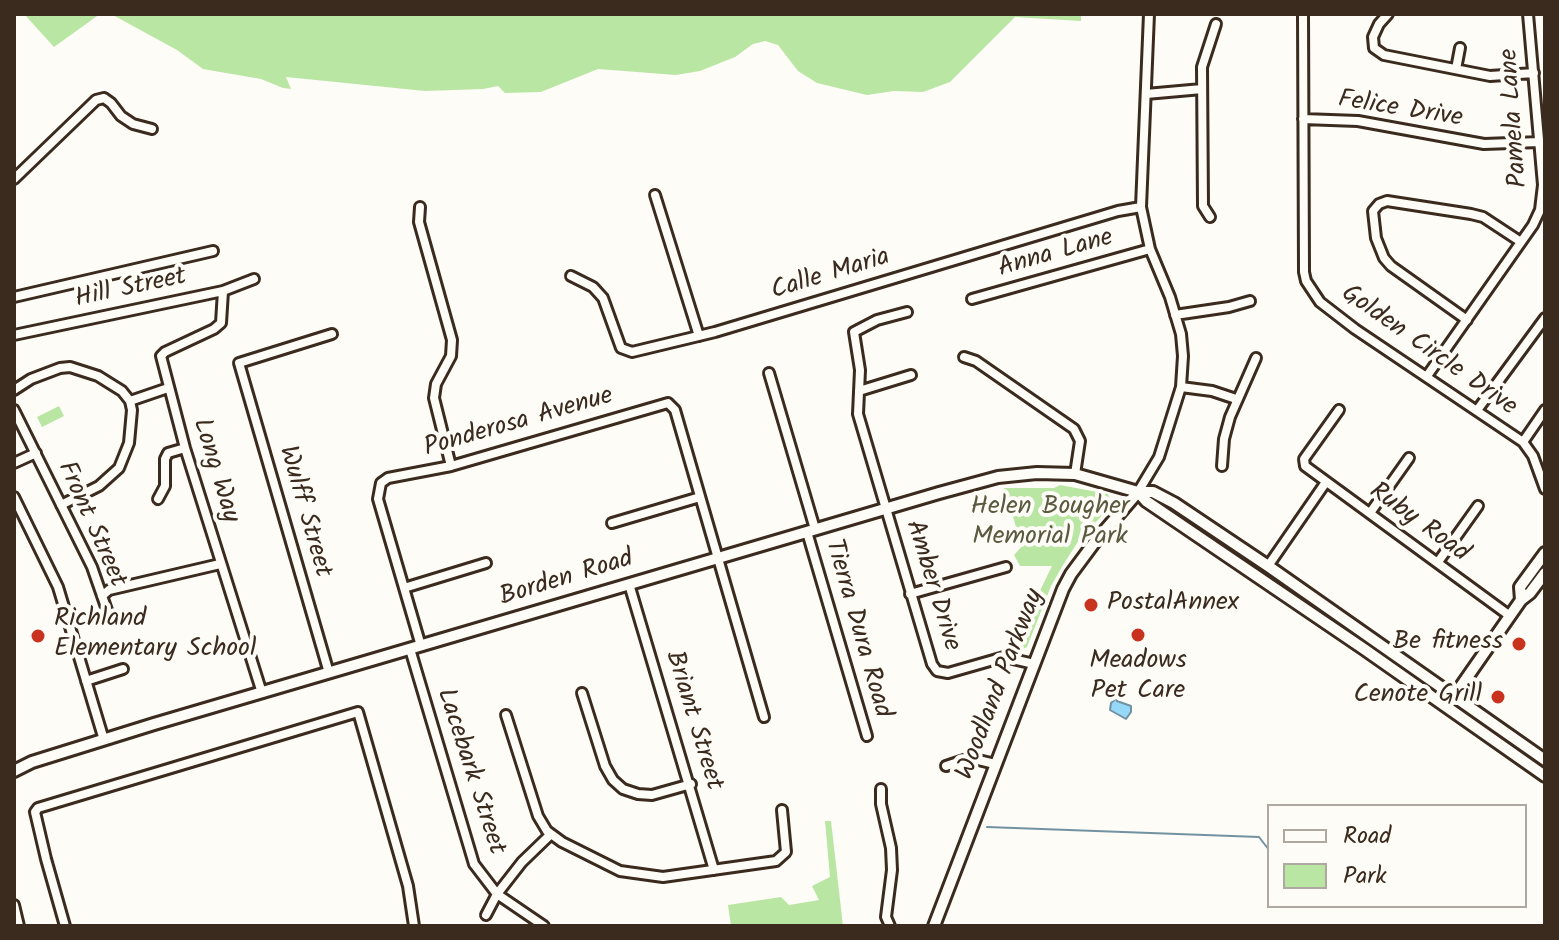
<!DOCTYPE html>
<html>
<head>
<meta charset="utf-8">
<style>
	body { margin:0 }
	#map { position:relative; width:1559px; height:940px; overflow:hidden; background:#fdfcf7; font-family:Kalam,sans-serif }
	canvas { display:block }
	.frame { position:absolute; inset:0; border:16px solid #3b2a1e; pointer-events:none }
	.legend { position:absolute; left:1267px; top:804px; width:260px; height:104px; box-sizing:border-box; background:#fdfcf7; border:2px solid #afa8a0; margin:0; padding:10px 14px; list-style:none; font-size:24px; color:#3b2a1e }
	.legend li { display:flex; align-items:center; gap:16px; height:40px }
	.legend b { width:40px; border:2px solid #afa8a0 }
</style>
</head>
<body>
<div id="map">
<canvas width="1559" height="940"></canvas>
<div class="frame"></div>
<ul class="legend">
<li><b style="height:10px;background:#fdfcf7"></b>Road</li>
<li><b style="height:22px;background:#bae6a3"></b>Park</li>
</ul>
</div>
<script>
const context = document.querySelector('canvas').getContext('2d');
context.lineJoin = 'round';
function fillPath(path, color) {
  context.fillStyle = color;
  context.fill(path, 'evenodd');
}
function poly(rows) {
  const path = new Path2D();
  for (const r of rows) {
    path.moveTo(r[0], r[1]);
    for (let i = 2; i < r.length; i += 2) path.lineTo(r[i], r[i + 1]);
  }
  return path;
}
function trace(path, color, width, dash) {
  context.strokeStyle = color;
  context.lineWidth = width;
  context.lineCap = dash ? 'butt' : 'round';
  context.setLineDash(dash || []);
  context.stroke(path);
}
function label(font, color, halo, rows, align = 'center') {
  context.font = font + ' Kalam,sans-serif';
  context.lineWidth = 8;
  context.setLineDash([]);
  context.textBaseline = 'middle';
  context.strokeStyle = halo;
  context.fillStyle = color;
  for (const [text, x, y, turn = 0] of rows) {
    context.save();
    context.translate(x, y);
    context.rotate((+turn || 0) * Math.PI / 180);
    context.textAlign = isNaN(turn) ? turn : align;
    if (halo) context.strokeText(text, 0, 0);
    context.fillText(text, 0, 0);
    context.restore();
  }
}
const green = poly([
	[24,14,100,14,54,47],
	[111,14,1081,14,1081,21,1015,17,950,82,923,92,894,91,867,95,817,83,798,71,778,45,765,41,753,44,735,57,700,71,676,75,598,69,541,92,505,93,498,86,483,89,425,91,286,77,291,89,283,88,261,79,203,69,177,50],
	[59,406,64,416,42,427,37,417],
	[1060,485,1108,494,1112,505,1079,540,1063,565,1051,586,1027,647,1018,652,1035,601,1052,566,1020,566,1014,555,1022,546,1004,488,1054,488],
	[825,821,831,821,843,926,731,926,728,905,781,897,789,905,819,900,812,886,830,877]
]);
const water = poly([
	[1117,698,1117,701,1131,706,1131,712,1126,719,1110,710,1111,703,1117,698]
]);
const stream = poly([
	[987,827,1259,837,1269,850]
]);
const minor = poly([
	[1303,14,1304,272,1306,281,1320,302,1355,329,1523,442,1533,456,1545,489],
	[1388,14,1379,24,1373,37,1374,48,1384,55,1490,76,1534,73],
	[1456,69,1460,48],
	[1146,94,1202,89],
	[1303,119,1358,121,1484,144,1539,142],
	[14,179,96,100,104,98,111,103,121,116,133,124,152,129],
	[655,195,699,336],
	[420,207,419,222,452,340,451,356,436,384,434,398,451,466],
	[1210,217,1203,206,1202,67,1216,24],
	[571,276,593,287,603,298,621,348,632,352,715,332,1118,211,1141,207],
	[223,291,221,323,214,329,165,352,161,356,185,448,262,693],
	[14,297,213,251],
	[972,299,1150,249],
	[907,312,877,320,854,332,860,370,858,414,932,664,937,671,948,673,1004,657,1034,664],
	[1175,315,1229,307,1250,301],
	[1467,320,1391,266,1384,258,1376,238,1373,211,1379,204,1387,201,1471,214,1483,217,1521,242],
	[14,335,223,291,254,279],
	[964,357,976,361,1074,429,1080,441,1075,474],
	[769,373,815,529],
	[1427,376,1533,225,1540,210,1543,185,1528,14],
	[1181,387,1212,391,1236,399],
	[14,390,31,379,60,368,70,367,98,376,122,391,130,401,132,410,129,443,119,468,99,486,61,505],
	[859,391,911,375],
	[130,401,168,388],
	[1478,409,1545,318],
	[14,410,92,567,108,613],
	[1339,410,1304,459,1305,466,1510,616],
	[1523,442,1545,410],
	[14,463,36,453],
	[1222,466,1224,439,1230,417,1256,358],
	[1138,492,1159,457,1181,387,1183,356,1181,334,1170,297,1150,249,1141,207,1149,14],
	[14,497,58,587,104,740],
	[158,499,165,486,165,459,168,453,185,448],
	[1370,513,1409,458],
	[612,523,700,497],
	[807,532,867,736],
	[1438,562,1478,506],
	[1268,566,1326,482],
	[629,584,714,870],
	[404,588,486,563],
	[910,594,1006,567],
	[102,596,109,590,220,564],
	[421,646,378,499,381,483,388,478,451,466,668,403,675,410,764,717],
	[410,649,474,864,497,894,544,926],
	[329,673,239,363,332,334],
	[86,681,123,669],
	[582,693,605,766,613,780,623,789,638,794,652,795,691,784],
	[506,715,538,816,547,831,562,842,620,871,663,877,776,861,786,852,782,810],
	[946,766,970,758,995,764],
	[881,789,881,804,891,848,892,870,886,917,890,926],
	[14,905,19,926],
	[486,915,497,894,522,862,551,834],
	[65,926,46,859,35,812,38,808,358,712,408,886,414,926]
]);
const major = poly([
	[1138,492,1146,501,1364,649,1545,776],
	[1521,600,1520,587,1545,553],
	[1450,702,1521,600,1530,593,1545,573],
	[14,771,32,762,154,724,939,493,998,477,1037,473,1075,474,1138,492,1153,492,1174,503,1268,566,1545,760],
	[934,926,1063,589,1071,574,1094,543,1138,492]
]);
const markers = [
	[1091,605,8,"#c8321e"],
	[1138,635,8,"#c8321e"],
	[38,636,8,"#c8321e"],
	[1519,644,8,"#c8321e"],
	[1498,697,8,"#c8321e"]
];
const streetNames = [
	["Felice Drive",1400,111,9],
	["Pamela Lane",1516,118,-94],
	["Anna Lane",1056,255,-16],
	["Calle Maria",831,276,-17],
	["Hill Street",131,290,-12],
	["Golden Circle Drive",1428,352,35],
	["Ponderosa Avenue",519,424,-16],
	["Long Way",214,471,73],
	["Wulff Street",303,512,74],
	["Ruby Road",1418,524,36],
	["Front Street",90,525,66],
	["Borden Road",567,580,-17],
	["Amber Drive",931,586,73],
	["Tierra Dura Road",856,629,74],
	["Woodland Parkway",1002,685,-69],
	["Briant Street",692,721,73],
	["Lacebark Street",469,772,72]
];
const parkNames = [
	["Helen Bougher",1050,509],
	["Memorial Park",1050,539]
];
const poiNames = [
	["PostalAnnex",1107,605],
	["Richland",54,621],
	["Elementary School",54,651],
	["Be fitness",1503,644,"right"],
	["Meadows",1138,663,"center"],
	["Pet Care",1138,693,"center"],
	["Cenote Grill",1482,697,"right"]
];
fillPath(green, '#bae6a3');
fillPath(water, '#96d8f8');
trace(water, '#7292a1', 2);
trace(stream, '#7292a1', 2);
trace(minor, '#3b2a1e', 14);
trace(major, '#3b2a1e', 16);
trace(minor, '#fdfcf7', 8);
trace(major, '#fdfcf7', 10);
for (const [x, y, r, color] of markers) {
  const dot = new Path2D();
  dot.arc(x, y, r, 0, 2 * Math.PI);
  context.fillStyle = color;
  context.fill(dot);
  trace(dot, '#fdfcf7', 3);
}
label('26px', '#3b2a1e', '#fdfcf7', streetNames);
label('26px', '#5b593f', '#fdfcf7', parkNames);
label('26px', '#3b2a1e', '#fdfcf7', poiNames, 'left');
</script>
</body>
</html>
